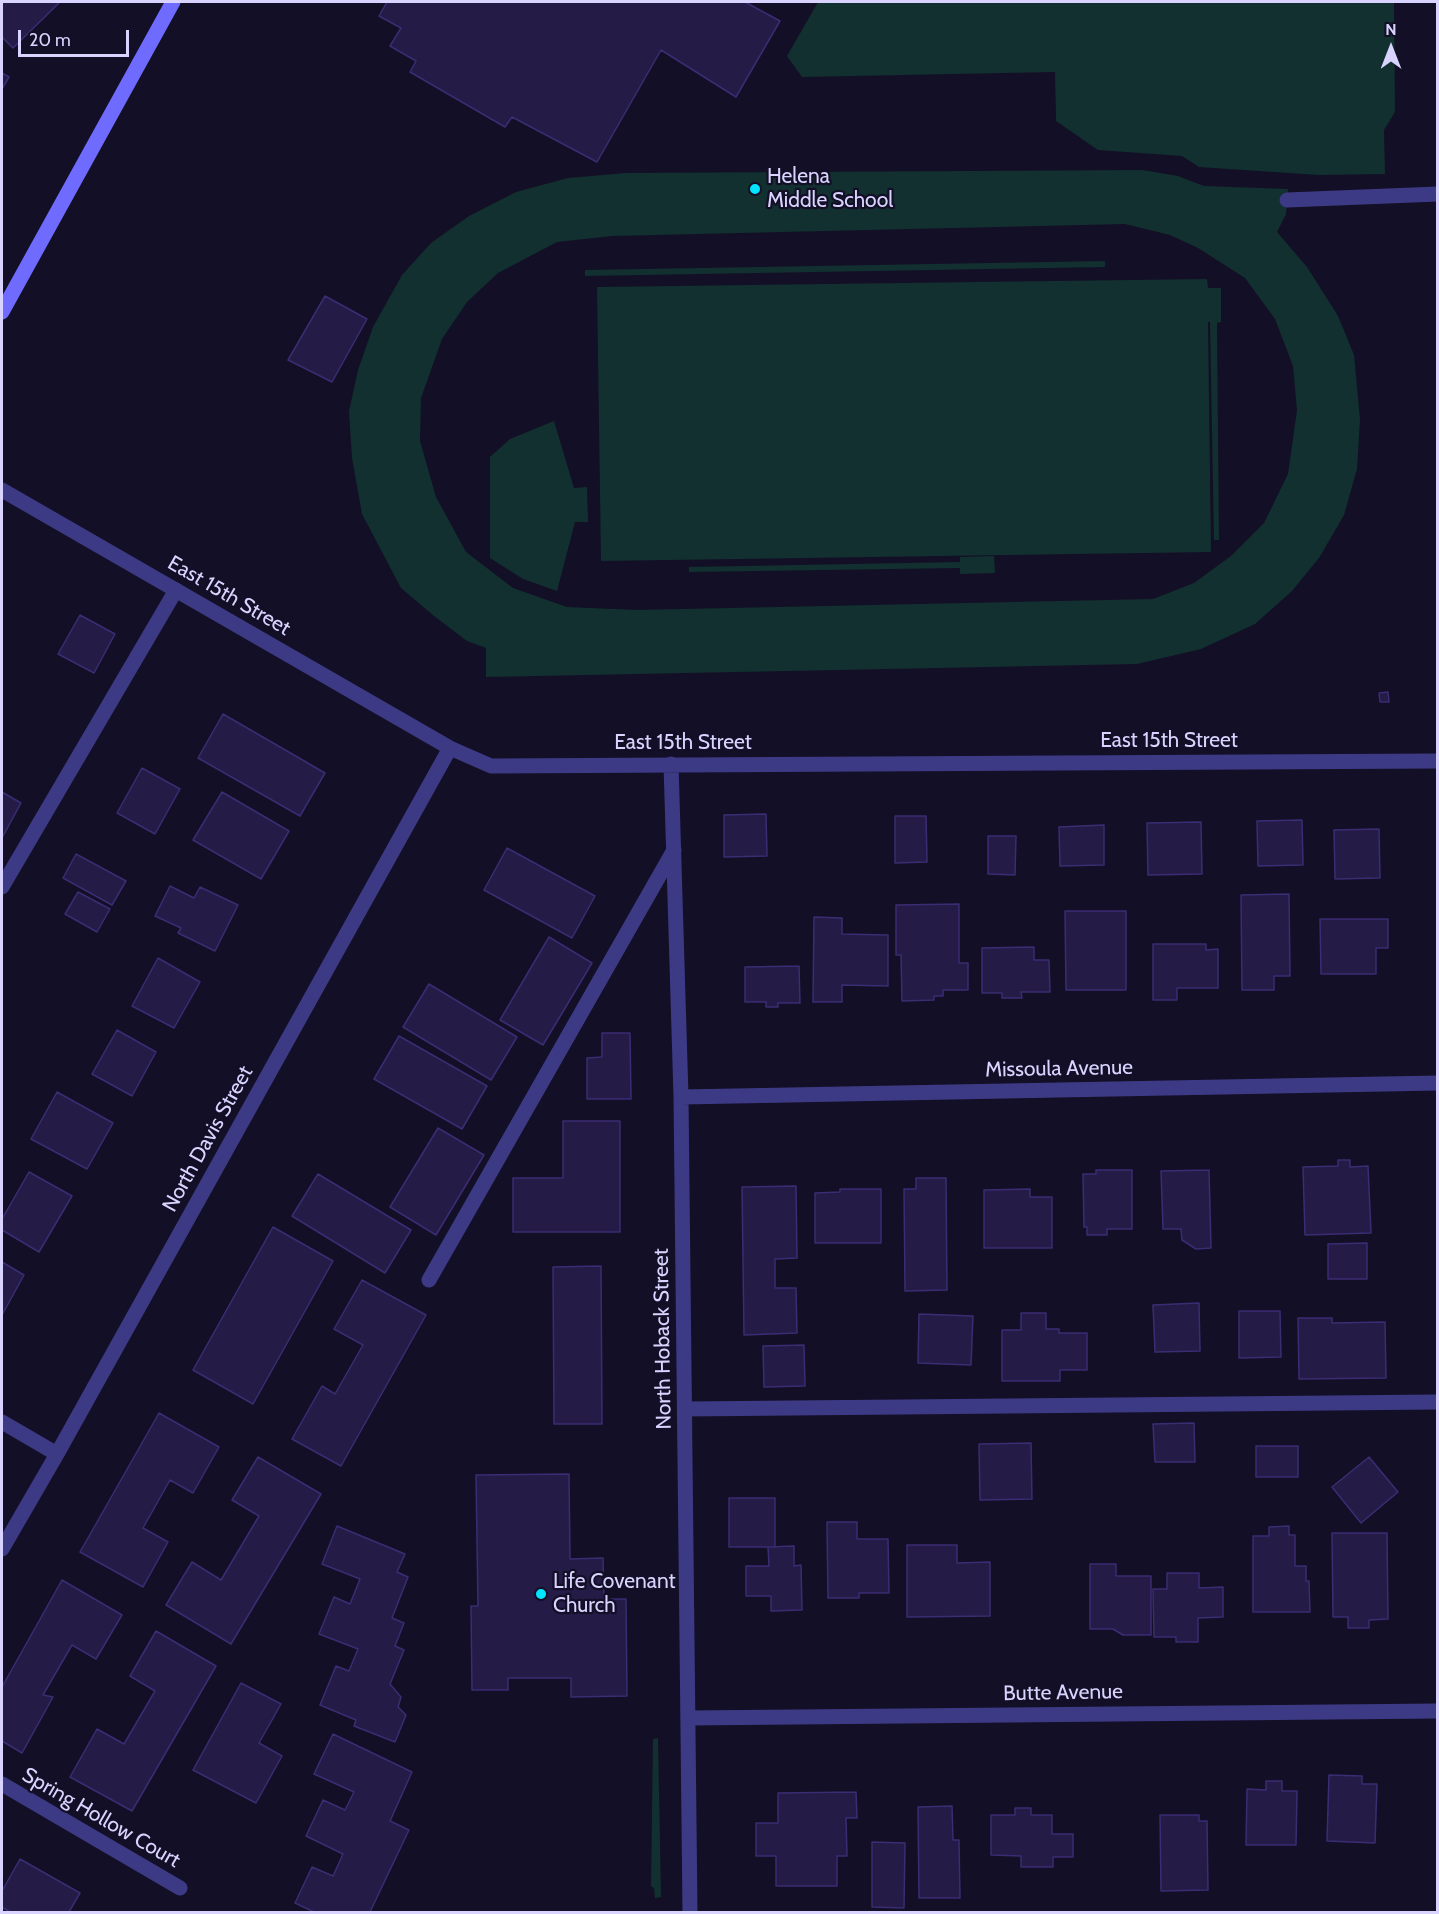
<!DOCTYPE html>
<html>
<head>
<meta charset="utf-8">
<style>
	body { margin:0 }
	#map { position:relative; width:1439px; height:1914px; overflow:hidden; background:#130f26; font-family:Cabin,sans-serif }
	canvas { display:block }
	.frame { position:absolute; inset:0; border:3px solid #d9d4ff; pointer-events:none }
	.north { position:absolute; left:1361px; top:18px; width:60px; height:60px; -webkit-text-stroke:4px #130f26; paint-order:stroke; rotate:0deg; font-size:16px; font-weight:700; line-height:24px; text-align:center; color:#d9d4ff }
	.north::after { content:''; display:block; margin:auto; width:21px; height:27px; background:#d9d4ff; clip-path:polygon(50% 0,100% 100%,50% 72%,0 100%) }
	.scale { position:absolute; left:18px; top:30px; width:111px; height:27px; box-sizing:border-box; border:3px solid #d9d4ff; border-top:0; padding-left:8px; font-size:18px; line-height:21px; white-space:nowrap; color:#d9d4ff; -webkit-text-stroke:4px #130f26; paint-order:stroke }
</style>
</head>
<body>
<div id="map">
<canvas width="1439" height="1914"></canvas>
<div class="frame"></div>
<div class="north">N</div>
<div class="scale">20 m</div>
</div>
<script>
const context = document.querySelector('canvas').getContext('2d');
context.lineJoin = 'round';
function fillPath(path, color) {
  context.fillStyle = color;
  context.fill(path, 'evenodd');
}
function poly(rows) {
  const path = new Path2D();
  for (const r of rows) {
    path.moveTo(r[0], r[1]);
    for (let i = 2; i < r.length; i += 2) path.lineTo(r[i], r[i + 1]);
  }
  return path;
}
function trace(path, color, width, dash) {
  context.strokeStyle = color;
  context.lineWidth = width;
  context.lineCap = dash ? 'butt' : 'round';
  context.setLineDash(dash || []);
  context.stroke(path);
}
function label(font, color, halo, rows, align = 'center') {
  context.font = font + ' Cabin,sans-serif';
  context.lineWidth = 4.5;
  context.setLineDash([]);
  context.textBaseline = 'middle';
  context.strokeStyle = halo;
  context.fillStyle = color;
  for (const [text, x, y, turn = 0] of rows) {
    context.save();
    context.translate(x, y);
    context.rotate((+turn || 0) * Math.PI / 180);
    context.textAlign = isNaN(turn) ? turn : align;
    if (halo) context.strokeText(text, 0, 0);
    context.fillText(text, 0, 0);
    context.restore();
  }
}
const green = poly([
	[818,2,1394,2,1395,112,1384,130,1385,174,1319,175,1199,167,1182,156,1098,150,1056,121,1055,72,802,77,787,56],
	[1142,170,1178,176,1204,186,1288,189,1286,214,1277,232,1307,267,1338,316,1354,355,1360,419,1357,469,1344,515,1319,558,1292,591,1255,624,1201,649,1137,664,486,677,486,648,467,641,434,616,401,588,362,514,352,458,349,411,358,370,373,327,402,275,431,243,469,216,516,192,568,178,626,173],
	[1125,224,1170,235,1198,248,1245,278,1275,319,1293,366,1297,410,1288,474,1264,523,1231,556,1194,583,1153,599,636,610,567,607,513,588,466,552,436,497,420,441,421,398,442,339,467,302,498,273,557,242,612,236],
	[1105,261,1105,267,585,276,585,270],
	[1207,279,1208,288,1221,288,1221,322,1217,323,1219,540,1214,540,1210,322,1208,322,1211,552,601,561,597,287],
	[554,421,574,488,587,487,588,522,575,522,557,591,523,579,490,558,490,457,510,439],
	[994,556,995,573,960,574,960,568,689,572,689,567,960,562,960,557],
	[658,1738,661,1897,655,1898,654,1888,651,1886,653,1739]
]);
const building = poly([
	[2,2,60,2,13,48,2,37,2,2],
	[387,2,745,2,780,21,736,97,661,50,597,162,512,117,505,127,410,72,416,61,390,46,401,28,379,16,387,2],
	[2,73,9,77,2,89,2,73],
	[325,296,367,319,332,382,288,360,325,296],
	[80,615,115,634,94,673,58,654,80,615],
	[1388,692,1389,702,1380,702,1379,693,1388,692],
	[223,714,325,773,300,816,198,758,223,714],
	[142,768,180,789,155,834,117,813,142,768],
	[2,792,21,803,2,838,2,792],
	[222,792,289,831,261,879,193,840,222,792],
	[766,814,767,856,724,857,724,815,766,814],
	[895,816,926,816,927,862,895,863,895,816],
	[1302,820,1303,865,1258,866,1257,821,1302,820],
	[1201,822,1202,874,1148,875,1147,823,1201,822],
	[1104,825,1104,865,1060,866,1059,827,1104,825],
	[1379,829,1380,878,1335,879,1334,830,1379,829],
	[988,836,1016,836,1015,875,988,874,988,836],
	[507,848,595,896,572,938,484,890,507,848],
	[76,854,126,881,112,905,63,878,76,854],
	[170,886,194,898,200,887,238,905,215,951,178,933,181,928,155,916,170,886],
	[78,892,110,909,97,932,65,914,78,892],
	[1289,894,1290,976,1274,976,1274,990,1242,990,1241,895,1289,894],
	[959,904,959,963,968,963,968,990,943,990,943,996,934,996,934,1000,902,1001,901,955,896,955,896,905,959,904],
	[1065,911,1126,911,1126,990,1066,990,1065,911],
	[814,917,842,918,842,934,888,935,888,986,842,985,842,1002,813,1002,814,917],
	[1320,919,1388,919,1388,948,1376,948,1376,974,1321,974,1320,919],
	[549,937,592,963,543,1045,500,1020,549,937],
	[1153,944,1206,944,1206,950,1218,949,1218,988,1177,988,1177,1000,1153,1000,1153,944],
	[1034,947,1034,960,1049,960,1050,992,1021,992,1022,998,1002,998,1002,993,982,993,982,948,1034,947],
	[158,958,200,982,174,1028,132,1006,158,958],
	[799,966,800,1003,778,1003,778,1007,766,1007,766,1002,745,1002,745,967,799,966],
	[429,984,517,1037,491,1080,403,1027,429,984],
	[117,1030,156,1052,132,1096,92,1074,117,1030],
	[602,1033,630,1033,631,1099,587,1099,587,1058,602,1057,602,1033],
	[399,1036,487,1086,462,1129,374,1079,399,1036],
	[57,1092,113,1123,87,1169,31,1139,57,1092],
	[563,1121,620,1121,620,1232,513,1232,513,1178,563,1178,563,1121],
	[438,1128,484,1155,436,1235,390,1207,438,1128],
	[1338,1160,1350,1160,1350,1167,1368,1166,1371,1233,1305,1235,1303,1167,1338,1166,1338,1160],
	[1096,1170,1132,1170,1132,1229,1107,1229,1107,1235,1087,1235,1087,1227,1084,1227,1083,1174,1096,1174,1096,1170],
	[1209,1170,1211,1248,1196,1249,1182,1240,1181,1229,1163,1229,1161,1171,1209,1170],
	[29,1172,72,1196,39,1252,2,1230,2,1219,29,1172],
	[318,1174,411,1230,385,1273,292,1216,318,1174],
	[916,1178,946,1178,947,1290,905,1291,904,1189,916,1189,916,1178],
	[796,1186,797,1258,775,1259,775,1288,796,1288,797,1333,744,1335,742,1187,796,1186],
	[840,1189,881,1189,881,1243,815,1243,815,1193,840,1192,840,1189],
	[1030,1189,1030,1197,1052,1197,1052,1248,984,1248,984,1190,1030,1189],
	[273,1227,333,1261,253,1404,193,1370,273,1227],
	[1367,1243,1367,1279,1328,1279,1328,1244,1367,1243],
	[2,1262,24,1275,2,1315,2,1262],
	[601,1266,602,1424,554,1424,553,1267,601,1266],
	[362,1280,426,1315,341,1466,292,1439,322,1386,335,1394,363,1345,334,1329,362,1280],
	[1199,1303,1200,1351,1155,1352,1153,1305,1199,1303],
	[1239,1311,1280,1311,1281,1357,1239,1358,1239,1311],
	[1021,1313,1046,1313,1046,1329,1059,1329,1059,1333,1087,1333,1087,1370,1060,1370,1060,1381,1002,1381,1002,1330,1021,1330,1021,1313],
	[919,1314,973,1316,971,1365,918,1363,919,1314],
	[1298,1318,1332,1318,1332,1323,1385,1322,1386,1378,1299,1379,1298,1318],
	[804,1345,805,1386,764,1387,763,1346,804,1345],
	[159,1413,219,1447,193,1493,170,1480,143,1528,168,1542,143,1587,80,1552,159,1413],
	[1194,1423,1195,1462,1155,1462,1153,1424,1194,1423],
	[1031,1443,1032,1499,980,1500,979,1444,1031,1443],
	[1256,1446,1298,1446,1298,1477,1256,1477,1256,1446],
	[258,1457,321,1494,231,1644,166,1605,192,1562,221,1580,259,1516,232,1500,258,1457],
	[1369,1457,1398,1492,1361,1523,1332,1487,1369,1457],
	[569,1474,570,1559,603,1558,604,1599,626,1599,627,1696,571,1697,571,1678,508,1678,508,1690,472,1690,471,1606,478,1606,476,1475,569,1474],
	[729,1498,775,1498,775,1547,729,1547,729,1498],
	[827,1522,857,1522,857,1539,888,1539,889,1593,859,1593,859,1598,828,1598,827,1522],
	[337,1526,405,1554,397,1572,408,1577,392,1618,404,1623,395,1646,404,1650,390,1684,401,1697,398,1707,406,1715,395,1742,354,1726,356,1720,320,1705,336,1666,349,1671,358,1649,319,1634,334,1597,350,1604,360,1579,322,1564,337,1526],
	[1289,1526,1289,1535,1295,1535,1295,1566,1306,1566,1306,1581,1309,1581,1310,1612,1253,1612,1253,1536,1269,1536,1269,1527,1289,1526],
	[1332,1533,1387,1533,1388,1619,1369,1620,1369,1628,1348,1628,1348,1617,1333,1617,1332,1533],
	[907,1545,957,1545,957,1563,990,1562,990,1616,907,1617,907,1545],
	[794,1546,794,1566,801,1565,802,1610,771,1611,771,1596,746,1596,746,1566,769,1566,768,1547,794,1546],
	[1090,1564,1116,1564,1116,1576,1151,1576,1151,1635,1123,1635,1113,1629,1090,1629,1090,1564],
	[1167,1573,1199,1573,1199,1588,1223,1587,1223,1617,1198,1618,1198,1642,1176,1642,1176,1637,1154,1637,1153,1589,1167,1589,1167,1573],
	[62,1580,122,1615,96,1659,72,1645,43,1695,53,1697,22,1753,2,1741,2,1687,62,1580],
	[156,1631,216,1666,132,1811,70,1777,97,1729,124,1744,155,1691,130,1676,156,1631],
	[241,1683,281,1704,259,1743,282,1756,256,1803,193,1770,241,1683],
	[333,1734,412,1772,390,1821,409,1830,370,1912,314,1912,295,1903,312,1867,333,1876,343,1854,306,1836,323,1800,345,1810,354,1792,314,1774,333,1734],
	[1329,1775,1362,1776,1362,1784,1377,1784,1375,1843,1327,1841,1329,1775],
	[1266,1781,1282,1781,1282,1791,1297,1791,1296,1845,1246,1845,1247,1789,1266,1790,1266,1781],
	[856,1792,857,1818,846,1818,847,1856,837,1856,837,1886,776,1886,776,1856,756,1856,756,1823,778,1823,778,1793,856,1792],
	[952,1806,953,1840,959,1840,960,1898,919,1898,918,1807,952,1806],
	[1015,1808,1031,1808,1031,1815,1052,1815,1052,1834,1073,1834,1073,1857,1053,1857,1053,1867,1021,1867,1021,1856,991,1855,991,1815,1015,1815,1015,1808],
	[1160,1815,1199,1815,1199,1821,1207,1821,1208,1890,1161,1891,1160,1815],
	[872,1842,905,1843,904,1908,872,1907,872,1842],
	[20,1859,80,1893,69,1912,10,1912,2,1907,2,1891,20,1859]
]);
const lane = poly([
	[1287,200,1438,194],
	[2,887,176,590],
	[429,1280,674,850],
	[685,1409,1438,1402]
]);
const street = poly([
	[2,490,450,748,491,766,1438,761],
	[671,764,681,1097,690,1912],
	[681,1097,1438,1083],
	[2,1422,57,1454],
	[2,1549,57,1454,450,748],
	[688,1718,1438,1711],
	[2,1784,180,1888]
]);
const secondary = poly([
	[2,312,173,2]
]);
const markers = [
	[755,189,6,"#00e5ff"],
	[541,1594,6,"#00e5ff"]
];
const poiNames = [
	["Helena",767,177],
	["Middle School",767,201],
	["Life Covenant",553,1582],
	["Church",553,1606]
];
const streetNames = [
	["East 15th Street",229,596,30],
	["East 15th Street",1169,741],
	["East 15th Street",683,743],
	["Missoula Avenue",1059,1069,-1],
	["North Davis Street",208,1139,-61],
	["North Hoback Street",663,1339,-91],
	["Butte Avenue",1063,1693,-1],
	["Spring Hollow Court",101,1818,30]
];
fillPath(green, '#12302f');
fillPath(building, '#241b47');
trace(building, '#3b2d73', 1.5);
trace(lane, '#3d3a85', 15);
trace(street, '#3d3a85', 15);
trace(secondary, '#6f6bff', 15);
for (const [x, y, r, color] of markers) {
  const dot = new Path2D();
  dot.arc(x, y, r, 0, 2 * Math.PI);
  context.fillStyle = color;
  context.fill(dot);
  trace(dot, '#130f26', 2);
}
label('21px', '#d9d4ff', '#130f26', poiNames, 'left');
label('21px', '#d9d4ff', '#130f26', streetNames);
</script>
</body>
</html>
